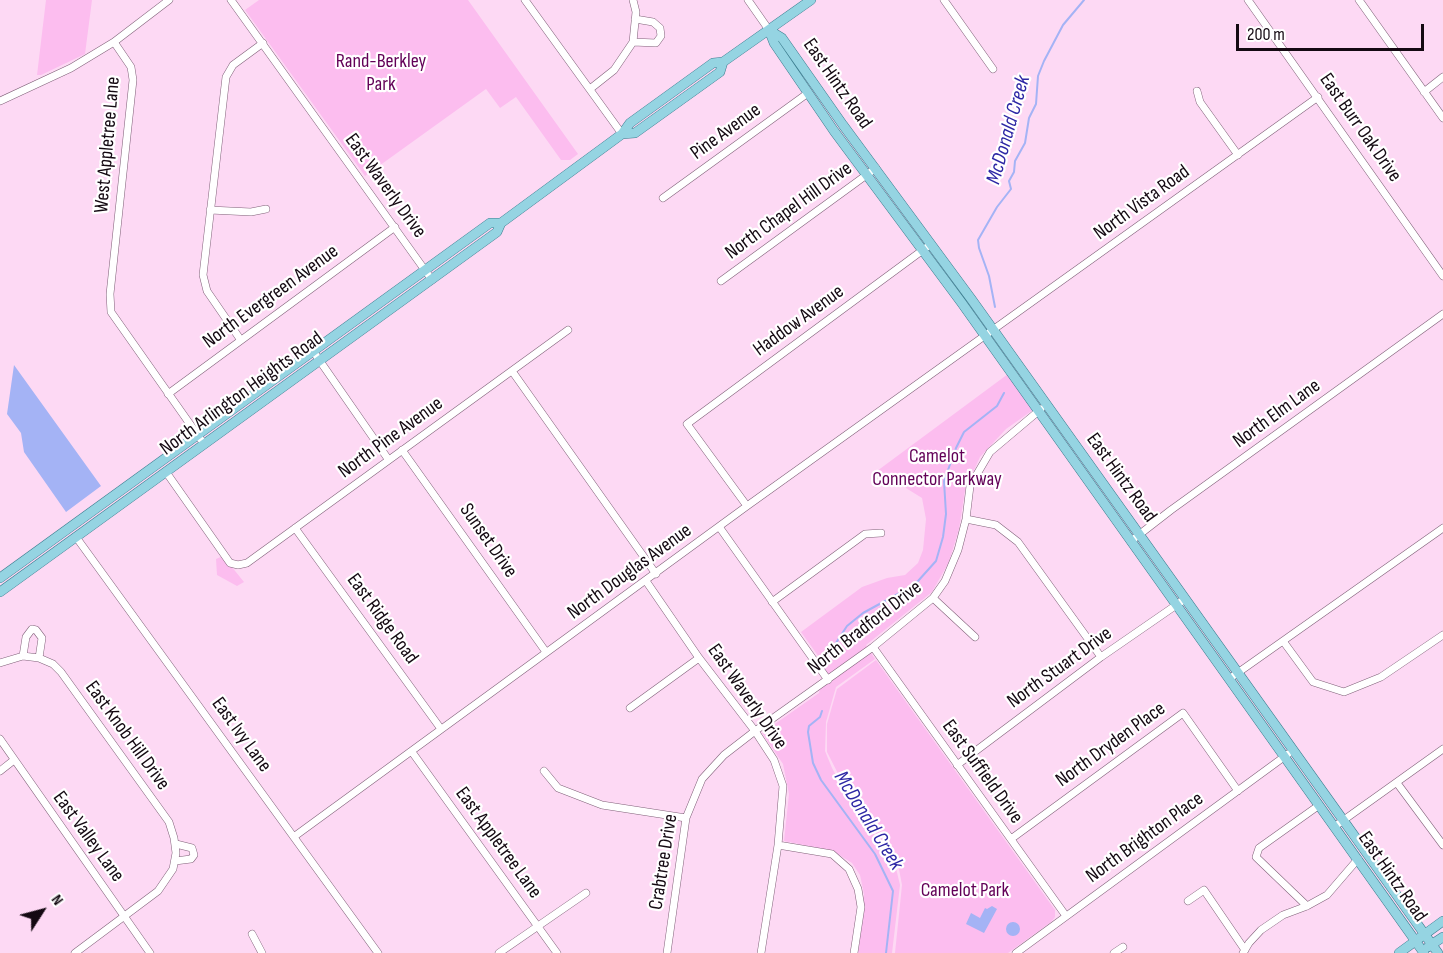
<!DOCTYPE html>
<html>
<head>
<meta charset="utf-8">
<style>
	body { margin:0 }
	#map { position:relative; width:1443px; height:953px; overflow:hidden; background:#fdd9f4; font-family:"Sofia Sans Condensed",sans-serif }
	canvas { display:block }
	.north { position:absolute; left:12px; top:881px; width:60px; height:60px; -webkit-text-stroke:4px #fff; paint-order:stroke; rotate:54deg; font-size:16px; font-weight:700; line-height:24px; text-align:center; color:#140912 }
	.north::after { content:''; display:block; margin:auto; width:21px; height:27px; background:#140912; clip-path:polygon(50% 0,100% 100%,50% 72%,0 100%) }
	.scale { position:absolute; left:1236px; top:24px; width:188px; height:27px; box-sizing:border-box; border:3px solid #140912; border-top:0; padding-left:8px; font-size:18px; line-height:21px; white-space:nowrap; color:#140912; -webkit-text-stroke:4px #fff; paint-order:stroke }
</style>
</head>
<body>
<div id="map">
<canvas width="1443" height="953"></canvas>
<div class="north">N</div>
<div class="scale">200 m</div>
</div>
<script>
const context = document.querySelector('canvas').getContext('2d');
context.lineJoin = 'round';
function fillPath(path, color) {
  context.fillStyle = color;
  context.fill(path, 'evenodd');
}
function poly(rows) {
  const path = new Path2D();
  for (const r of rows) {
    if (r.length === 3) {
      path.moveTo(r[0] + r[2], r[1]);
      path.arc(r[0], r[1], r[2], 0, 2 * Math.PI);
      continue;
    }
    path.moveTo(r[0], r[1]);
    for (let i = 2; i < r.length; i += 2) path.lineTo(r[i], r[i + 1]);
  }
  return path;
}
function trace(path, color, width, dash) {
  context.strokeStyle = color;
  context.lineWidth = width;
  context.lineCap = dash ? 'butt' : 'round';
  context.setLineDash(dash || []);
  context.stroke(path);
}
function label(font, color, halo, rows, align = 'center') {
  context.font = font + ' "Sofia Sans Condensed",sans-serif';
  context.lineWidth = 4.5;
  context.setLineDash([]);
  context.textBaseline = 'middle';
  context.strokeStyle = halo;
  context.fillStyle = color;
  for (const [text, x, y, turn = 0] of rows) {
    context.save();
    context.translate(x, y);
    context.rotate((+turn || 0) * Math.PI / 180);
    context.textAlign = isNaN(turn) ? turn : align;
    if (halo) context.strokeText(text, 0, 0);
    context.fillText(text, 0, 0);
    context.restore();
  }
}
const green = poly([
	[46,0,92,0,85,54,41,75,37,75],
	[259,0,468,0,578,154,570,160,561,160,516,97,500,108,486,89,365,176,245,10],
	[1008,374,1033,410,1006,429,980,457,965,490,959,529,949,562,932,592,866,645,875,659,836,687,826,722,825,751,832,768,848,797,895,864,900,885,892,953,858,953,863,918,864,894,860,875,852,863,833,851,784,841,789,794,783,764,762,733,819,693,824,664,801,632,862,587,887,578,905,575,918,563,923,550,926,519,922,498,901,485,873,474],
	[223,556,244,582,237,586,217,575,216,559],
	[876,660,1055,910,1055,917,1051,922,1008,953,895,953,902,885,898,864,851,799,827,752,827,724,837,689]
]);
const water = poly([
	[14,365,101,486,66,512,24,452,21,433,7,414],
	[992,906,997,909,984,933,966,924,971,913,980,918,985,908,987,909],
	[1013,929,7]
]);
const stream = poly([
	[995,307,989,276,979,248,978,240,997,207,1011,189,1009,181,1014,172,1015,161,1025,143,1029,118,1036,104,1038,76,1044,61,1063,25,1084,0],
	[830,654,834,646,847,626,863,613,907,589,918,581,936,561,943,537,946,514,944,481,956,448,964,432,997,406,1004,393],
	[822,711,820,717,809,726,808,732,813,763,821,780,875,854,893,891,886,953]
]);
const minor = poly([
	[231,0,432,280],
	[525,0,622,134],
	[748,0,769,30],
	[944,0,993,69],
	[1248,0,1443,276],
	[1359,0,1443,118],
	[114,42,131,67,133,80,110,294,111,312,204,444],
	[633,42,656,43,661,36,660,28,653,22,635,19],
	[590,89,614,70,633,42,636,12,633,0],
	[1197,91,1200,102,1238,155],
	[1424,92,1443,77],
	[0,101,71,68,114,42,169,0],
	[663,198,808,93],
	[210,210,251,212,266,209],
	[721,281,876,168],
	[240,339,207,291,203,275,226,77,233,65,263,43],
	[313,351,388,459],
	[512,371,656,574],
	[168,394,395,227],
	[402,450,546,652],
	[166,472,230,563,238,565,247,563,568,330],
	[747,506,687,424,931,244],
	[966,519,996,525,1018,542,1101,657],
	[295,528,441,729],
	[720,528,828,680],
	[76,537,378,953],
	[1131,541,1171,510,1443,314],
	[646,581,699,658,755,731,774,760,783,786,778,845,761,953],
	[933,598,975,637],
	[772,602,865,534,881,533],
	[1283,641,1313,682,1344,692,1381,677,1443,635],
	[873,647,1066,916],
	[23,656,26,637,32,629,36,630,42,638,39,658],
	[0,663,23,656,39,658,53,664,61,672,169,822,174,838,176,853,173,869,158,891,75,953],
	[1229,679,1443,528],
	[630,708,699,658],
	[0,739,150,953],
	[412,752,557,953],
	[957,765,1101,657,1185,599],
	[0,771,14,760],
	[544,771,558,788,602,805,686,818],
	[1397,783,1443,845],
	[1334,827,1443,749],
	[295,836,747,506,1318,97],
	[1011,839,1183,713,1238,791],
	[778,845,832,854,849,869,858,889,861,907,854,953],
	[175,861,191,859,194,855,192,848,176,844],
	[1188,901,1204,890,1245,950],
	[1307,906,1256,857,1259,848,1318,806],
	[252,934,262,953],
	[499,953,586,893],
	[667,953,686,818,702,779,724,755,755,731,873,647,933,598,945,581,958,550,966,519,970,486,990,452,1041,409],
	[1016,953,1288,754],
	[1114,953,1123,947],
	[1243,953,1249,943,1261,930,1283,915,1307,906,1327,895,1358,859]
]);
const major = poly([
	[769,30,782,38,843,125,972,300,1438,953],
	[769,30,774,43,834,131,961,302,1424,953],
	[622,134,635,133,720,72,723,62],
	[0,578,490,223,501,223],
	[0,592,497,232,501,223,622,134,630,123,713,63,723,62,811,0],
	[1428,947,1443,937],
	[1399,953,1443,921]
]);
const parkNames = [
	["Rand-Berkley",381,62],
	["Park",381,85],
	["Camelot",937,457],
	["Connector Parkway",937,480],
	["Camelot Park",965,891]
];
const streetNames = [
	["East Hintz Road",837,84,55],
	["East Burr Oak Drive",1360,128,55],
	["Pine Avenue",726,132,-36],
	["West Appletree Lane",108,145,-85],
	["East Waverly Drive",385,186,54],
	["North Vista Road",1142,203,-36],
	["North Chapel Hill Drive",789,211,-36],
	["North Evergreen Avenue",271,297,-36],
	["Haddow Avenue",799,321,-36],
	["North Arlington Heights Road",242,394,-36],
	["North Elm Lane",1277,414,-36],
	["North Pine Avenue",391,438,-36],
	["East Hintz Road",1121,478,54],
	["Sunset Drive",488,541,55],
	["North Douglas Avenue",630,572,-36],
	["East Ridge Road",382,619,54],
	["North Bradford Drive",865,628,-38],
	["North Stuart Drive",1060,668,-36],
	["East Waverly Drive",747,697,55],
	["East Ivy Lane",241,735,54],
	["East Knob Hill Drive",127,736,54],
	["North Dryden Place",1111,745,-36],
	["East Suffield Drive",982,772,54],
	["East Valley Lane",88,837,54],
	["North Brighton Place",1145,838,-36],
	["East Appletree Lane",498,843,54],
	["Crabtree Drive",664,862,-81],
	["East Hintz Road",1392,877,55]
];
const waterNames = [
	["McDonald Creek",1009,130,-74],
	["McDonald Creek",868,821,58]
];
fillPath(green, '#fcbdef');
fillPath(water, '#a4b3f5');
trace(stream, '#a4b3f5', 2);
trace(minor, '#806179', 8);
trace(major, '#3a7b8d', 10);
trace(minor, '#fff', 7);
trace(major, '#95d4e2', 9);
label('20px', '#620057', '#fff', parkNames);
label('20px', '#140912', '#fff', streetNames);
label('italic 21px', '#2d27a5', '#fff', waterNames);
</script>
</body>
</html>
